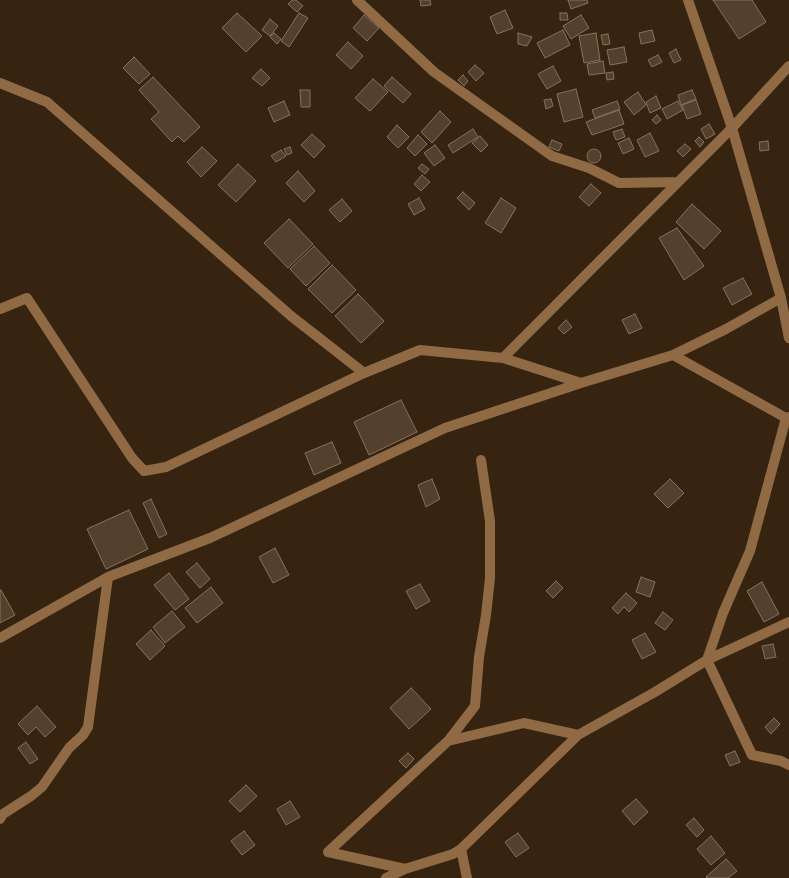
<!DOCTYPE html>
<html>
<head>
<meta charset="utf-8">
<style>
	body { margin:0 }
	canvas { display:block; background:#362411 }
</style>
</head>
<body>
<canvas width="789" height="878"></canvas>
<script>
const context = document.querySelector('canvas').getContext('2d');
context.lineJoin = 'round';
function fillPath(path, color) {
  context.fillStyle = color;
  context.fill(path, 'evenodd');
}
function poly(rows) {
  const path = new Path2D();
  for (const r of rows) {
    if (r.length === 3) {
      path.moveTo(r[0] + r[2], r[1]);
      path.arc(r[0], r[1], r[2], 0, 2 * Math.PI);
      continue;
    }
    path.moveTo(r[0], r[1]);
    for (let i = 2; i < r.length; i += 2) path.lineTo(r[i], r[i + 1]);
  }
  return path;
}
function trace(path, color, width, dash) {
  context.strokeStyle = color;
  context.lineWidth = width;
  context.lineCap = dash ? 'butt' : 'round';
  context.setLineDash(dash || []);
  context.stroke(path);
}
const building = poly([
	[292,0,296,0,303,6,297,12,288,4,292,0],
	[420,0,430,0,431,5,421,6,420,0],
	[568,0,587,0,588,3,571,9,568,0],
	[713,0,752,0,766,22,739,39,713,0],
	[505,10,513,28,497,34,490,17,505,10],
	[237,13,262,36,246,52,222,28,237,13],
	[299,13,308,18,289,47,281,41,299,13],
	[560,13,567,13,568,20,560,20,560,13],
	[364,15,379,28,367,41,353,28,364,15],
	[581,15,589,28,571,39,563,26,581,15],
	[270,19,278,26,270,36,262,30,270,19],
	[563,30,570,45,545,58,537,43,563,30],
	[652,30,655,41,641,44,639,33,652,30],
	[274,33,281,39,277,44,270,37,274,33],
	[518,33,532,37,527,46,518,44,518,33],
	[596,33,600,60,584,63,579,36,596,33],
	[608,34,610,44,603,45,601,35,608,34],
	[348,42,363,56,351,69,336,55,348,42],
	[624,47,627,62,610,65,607,50,624,47],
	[676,49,681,60,674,63,669,53,676,49],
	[658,55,662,62,652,67,648,60,658,55],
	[134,57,150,74,139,84,123,68,134,57],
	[603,61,605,73,589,75,587,64,603,61],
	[475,65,484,73,476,81,468,72,475,65],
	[553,66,561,81,547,89,538,74,553,66],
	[261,69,270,78,262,86,252,78,261,69],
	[613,72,614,79,607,80,606,73,613,72],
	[463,75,468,81,464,86,458,80,463,75],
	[153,77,200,127,184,142,178,136,172,142,151,119,159,112,139,90,153,77],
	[392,77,411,94,403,103,384,86,392,77],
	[373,79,388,92,370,111,355,98,373,79],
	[576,89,583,117,564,122,557,94,576,89],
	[300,90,310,90,310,107,301,107,300,90],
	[692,90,696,99,681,105,678,95,692,90],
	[638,92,646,105,634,115,624,102,638,92],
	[656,96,661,108,650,113,646,102,656,96],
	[551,99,553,106,546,109,544,100,551,99],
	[696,100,701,114,687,119,682,105,696,100],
	[284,101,290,115,274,122,268,108,284,101],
	[617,101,620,109,595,118,592,110,617,101],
	[678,101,683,110,667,119,662,109,678,101],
	[619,110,624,124,592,135,586,122,619,110],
	[440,111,451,122,432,143,421,132,440,111],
	[657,115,661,120,656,124,652,120,657,115],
	[709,124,715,134,706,139,701,129,709,124],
	[397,125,409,137,398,148,387,137,397,125],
	[473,129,478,137,453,153,448,145,473,129],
	[622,129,625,137,616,140,613,132,622,129],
	[650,133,659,151,645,157,637,140,650,133],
	[312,134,325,146,314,158,301,145,312,134],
	[418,135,427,144,415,156,407,148,418,135],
	[480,136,488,145,481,152,472,143,480,136],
	[699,137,704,142,700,147,695,141,699,137],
	[629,138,634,149,623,154,618,143,629,138],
	[552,140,562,144,559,151,549,147,552,140],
	[768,141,769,150,760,151,759,142,768,141],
	[685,144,691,149,683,157,677,151,685,144],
	[435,145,445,158,434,166,424,153,435,145],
	[202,147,217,161,201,177,187,162,202,147],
	[290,147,292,153,287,155,284,149,290,147],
	[594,156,7],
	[281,150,286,156,276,162,271,156,281,150],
	[238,164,256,181,236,202,218,185,238,164],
	[422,164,429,169,425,174,418,168,422,164],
	[298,171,315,191,304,202,286,183,298,171],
	[422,175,430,182,421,191,414,184,422,175],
	[591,184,601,193,589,206,579,197,591,184],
	[463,192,475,203,469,210,457,198,463,192],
	[419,198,425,209,414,215,408,204,419,198],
	[501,198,516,208,501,233,485,223,501,198],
	[342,199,352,211,340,222,329,210,342,199],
	[692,204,721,231,704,249,676,222,692,204],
	[289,219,313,244,288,268,264,243,289,219],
	[677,228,704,266,684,280,659,238,677,228],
	[314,246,330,263,306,286,290,269,314,246],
	[332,265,356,290,332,313,308,289,332,265],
	[743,278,752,294,732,305,723,288,743,278],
	[358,294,384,321,361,343,335,316,358,294],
	[635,314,642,328,629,334,622,320,635,314],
	[566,320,572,327,564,334,558,328,566,320],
	[401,400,417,432,369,455,354,422,401,400],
	[332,442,341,463,314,475,305,453,332,442],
	[432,479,440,499,426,507,418,485,432,479],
	[670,479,684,493,668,508,654,494,670,479],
	[151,499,167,534,159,538,143,503,151,499],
	[129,510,148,549,106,569,87,529,129,510],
	[275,548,289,575,273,583,259,557,275,548],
	[197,563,210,579,200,588,186,572,197,563],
	[169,573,189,599,175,610,154,585,169,573],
	[641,577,655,582,650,597,636,592,641,577],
	[556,581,563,588,553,598,546,591,556,581],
	[762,582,779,614,764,622,747,591,762,582],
	[420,584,430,601,416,609,406,591,420,584],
	[211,587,223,603,197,623,185,608,211,587],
	[1,590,15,615,0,623,0,591,1,590],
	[626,593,637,603,629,612,624,607,618,614,612,608,626,593],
	[172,611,185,627,165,643,153,627,172,611],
	[663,612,673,620,665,630,655,623,663,612],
	[151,630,165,646,150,660,136,644,151,630],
	[645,633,656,652,642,659,632,640,645,633],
	[773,644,776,657,765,659,762,646,773,644],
	[411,688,431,709,409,729,390,708,411,688],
	[37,706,56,727,45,737,36,727,28,735,18,724,37,706],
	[774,718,780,724,771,734,765,727,774,718],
	[26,742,38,759,30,764,18,748,26,742],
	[735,751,740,762,730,766,725,755,735,751],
	[408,753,414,759,406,768,399,761,408,753],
	[246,785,257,796,240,812,229,801,246,785],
	[636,799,648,812,634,825,622,811,636,799],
	[290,801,300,817,286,825,277,809,290,801],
	[694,818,704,830,697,837,686,825,694,818],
	[244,831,255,845,242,855,231,841,244,831],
	[518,833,529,848,516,857,505,842,518,833],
	[711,836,725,853,711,865,697,849,711,836],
	[726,859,737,871,728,878,707,878,706,877,726,859]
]);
const minor = poly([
	[357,0,434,72,552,156,589,168,619,183,678,182],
	[688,0,732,128,781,298,789,338],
	[0,83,47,102,291,316,364,373],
	[0,309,27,298,132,458,144,471,166,467,364,373,420,350,503,358,581,383,673,355,726,329,781,298],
	[673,355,786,418],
	[503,358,732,128,789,66],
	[789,417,786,418,750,551,723,613,707,660,752,755,781,761,789,765],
	[0,638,108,577,210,538,445,428,581,383],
	[448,741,475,706,479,657,486,615,490,578,490,521,481,460],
	[0,819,3,814,31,796,42,787,69,748,83,735,88,727,108,577],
	[461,849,467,878],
	[405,869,328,852,448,741,524,723,578,735],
	[386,878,405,869,453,854,461,849,578,735,655,692,707,660,789,622]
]);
fillPath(building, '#53402d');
trace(building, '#87715d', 1);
trace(minor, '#906a45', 10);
</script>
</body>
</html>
